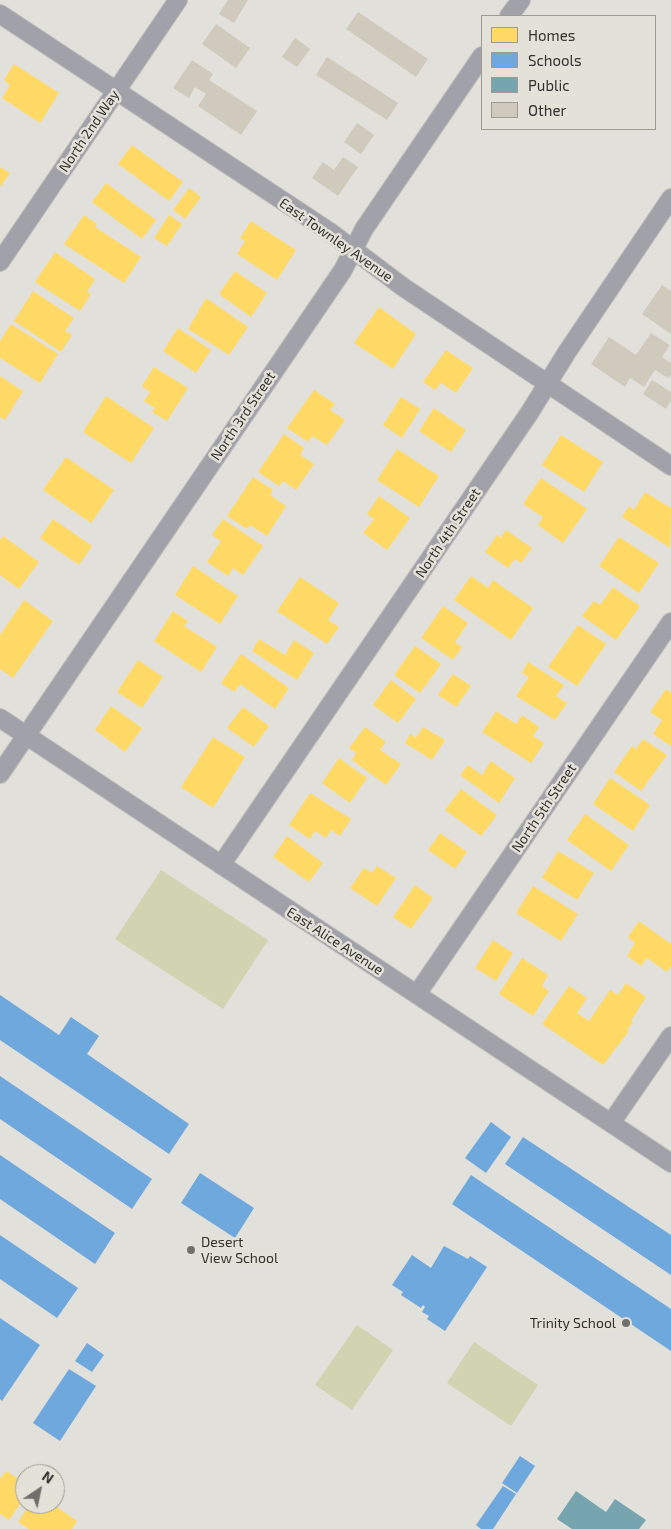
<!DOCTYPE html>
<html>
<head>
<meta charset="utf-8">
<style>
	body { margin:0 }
	#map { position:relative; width:671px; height:1529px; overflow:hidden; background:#e1e0db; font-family:"Exo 2",sans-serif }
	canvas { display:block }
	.legend { position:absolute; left:481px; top:15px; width:175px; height:115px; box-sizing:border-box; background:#e4e1d8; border:1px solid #9d9b94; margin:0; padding:6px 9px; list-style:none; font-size:15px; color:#33322f }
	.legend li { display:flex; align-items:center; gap:10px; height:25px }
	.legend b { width:25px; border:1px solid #9d9b94 }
	.north { position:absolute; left:15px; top:1464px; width:50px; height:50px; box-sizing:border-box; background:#e4e1d8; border:1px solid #9d9b94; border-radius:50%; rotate:34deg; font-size:14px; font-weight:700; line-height:20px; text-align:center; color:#33322f }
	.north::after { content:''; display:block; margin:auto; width:18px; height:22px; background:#706f6b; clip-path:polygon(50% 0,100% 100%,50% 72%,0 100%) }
</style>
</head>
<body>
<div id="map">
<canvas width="671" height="1529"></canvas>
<ul class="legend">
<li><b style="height:14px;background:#ffd966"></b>Homes</li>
<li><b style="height:14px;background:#6fa8dc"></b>Schools</li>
<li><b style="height:14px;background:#76a5af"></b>Public</li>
<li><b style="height:14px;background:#cfcabc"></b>Other</li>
</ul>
<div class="north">N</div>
</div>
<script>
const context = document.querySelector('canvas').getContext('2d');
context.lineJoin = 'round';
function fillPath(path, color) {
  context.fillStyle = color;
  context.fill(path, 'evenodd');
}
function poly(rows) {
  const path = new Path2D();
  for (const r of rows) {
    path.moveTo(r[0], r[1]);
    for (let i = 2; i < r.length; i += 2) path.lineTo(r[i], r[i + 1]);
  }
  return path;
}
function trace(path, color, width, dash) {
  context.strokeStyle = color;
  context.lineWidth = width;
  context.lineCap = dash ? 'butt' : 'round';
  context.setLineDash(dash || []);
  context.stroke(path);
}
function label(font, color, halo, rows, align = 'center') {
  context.font = font + ' "Exo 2",sans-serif';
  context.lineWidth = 5;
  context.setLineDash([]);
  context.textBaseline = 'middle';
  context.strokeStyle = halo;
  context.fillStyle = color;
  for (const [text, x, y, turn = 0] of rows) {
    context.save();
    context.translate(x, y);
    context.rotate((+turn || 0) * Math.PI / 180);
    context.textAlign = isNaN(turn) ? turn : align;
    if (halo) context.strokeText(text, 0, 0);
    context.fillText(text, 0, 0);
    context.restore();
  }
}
const green = poly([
	[161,870,268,940,223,1009,115,939],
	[357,1325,393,1350,352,1410,315,1385],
	[474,1342,538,1385,511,1426,447,1383]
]);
const homes = poly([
	[14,64,59,93,40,123,2,98,10,85,4,80],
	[132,145,183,182,169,201,118,164],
	[0,167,10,173,0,187],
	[106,183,156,220,142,239,92,202],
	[189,188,201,197,185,219,173,210],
	[84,215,97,224,95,227,141,257,124,283,64,244],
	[169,215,182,224,167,246,154,238],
	[251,221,296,250,277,280,237,254,245,241,240,238],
	[55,252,95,279,87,292,91,294,80,311,35,282],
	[235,271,267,293,251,317,219,294],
	[33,291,74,318,65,331,72,335,61,352,14,321],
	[206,298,248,327,229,355,188,329],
	[379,307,416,334,393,369,354,343],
	[11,324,58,354,40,383,0,358,0,341],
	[178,328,211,350,196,373,163,351],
	[446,350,473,368,456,393,441,383,435,390,423,382],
	[154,367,188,388,167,421,152,412,155,408,144,401,150,392,142,386],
	[0,376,23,391,5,420,0,417],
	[314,390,335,404,330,410,345,420,327,445,312,436,308,442,287,428],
	[106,396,154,428,131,463,83,432],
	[401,397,420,409,402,438,383,425],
	[434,408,466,430,451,452,419,431],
	[284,434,304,448,300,455,314,464,296,490,283,481,279,486,258,472],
	[561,435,603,462,584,492,542,465],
	[397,449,439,476,419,507,377,480],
	[66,457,114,490,91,523,43,490],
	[253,477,273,490,270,495,286,506,267,536,250,525,247,529,227,516],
	[541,478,587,509,563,543,538,525,543,517,523,504],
	[645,492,671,508,670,548,622,517,629,506,634,510],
	[379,496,410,518,387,550,363,533,374,519,367,514],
	[53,519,92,546,79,565,40,538],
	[223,519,263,546,243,575,233,568,228,576,207,562,221,541,212,535],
	[506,530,532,548,521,563,515,559,508,568,485,552,497,535,501,538],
	[3,536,39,562,19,589,0,575,0,540],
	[619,537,659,563,639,593,599,566],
	[193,566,238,596,220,624,175,595],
	[471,576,488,588,493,580,533,608,511,640,454,600],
	[300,577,339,603,328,620,339,627,327,644,277,611],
	[613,587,640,606,616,640,582,616,594,601,600,605],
	[24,600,53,621,13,678,0,669,0,635],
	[443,606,468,623,455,642,462,647,453,660,421,638],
	[173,611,188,621,184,626,217,647,201,672,154,641],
	[578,625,606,644,577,686,548,667],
	[259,639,285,655,294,640,314,653,297,680,252,651],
	[415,646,441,664,420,693,394,675],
	[241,654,289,688,275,709,240,684,234,692,221,683],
	[138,660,163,677,142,708,117,692],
	[528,662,564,685,556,696,567,703,555,720,516,696,529,677,522,673],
	[453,674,471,686,456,707,438,695],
	[391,680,416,699,398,723,373,705],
	[666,689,671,693,671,746,653,734,662,720,650,712],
	[111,706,142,728,125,752,95,730],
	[243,707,269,726,254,747,227,728],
	[496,711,516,724,522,715,539,727,533,736,544,743,531,763,482,732],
	[365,727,386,742,380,750,401,764,386,785,352,760,356,753,349,748],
	[423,727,445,740,432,760,405,743,410,734,416,738],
	[213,737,245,757,213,808,181,787],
	[643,739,667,755,641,791,614,772,632,746,636,749],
	[339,758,367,778,350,803,322,783],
	[491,761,515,778,499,803,460,775,468,765,482,775],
	[610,778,650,805,633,831,593,804],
	[461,789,497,815,481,836,445,810],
	[310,793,351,819,340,836,331,830,326,838,315,831,310,839,289,825],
	[585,814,629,845,611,871,567,840],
	[440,833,467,852,455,869,428,850],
	[287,836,323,863,309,882,273,857],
	[558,851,594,873,577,900,542,878],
	[377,866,396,878,377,906,350,888,364,868,372,873],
	[415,885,433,898,411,929,393,917],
	[533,886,578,914,561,941,516,913],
	[639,921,671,944,671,966,667,972,647,958,641,966,627,956,635,943,628,937],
	[493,940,513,953,496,981,475,968],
	[522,958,548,975,542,986,549,991,533,1016,499,994],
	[626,983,646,997,631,1021,633,1022,627,1030,629,1031,603,1065,542,1024,569,986,587,998,577,1013,589,1021,610,990,618,995],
	[6,1471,25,1483,25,1497,9,1520,0,1514,0,1479],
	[55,1498,58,1500,54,1505,77,1521,72,1529,29,1529,18,1522,30,1504,55,1504]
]);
const schools = poly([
	[0,995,59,1035,71,1017,99,1036,87,1054,189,1124,169,1154,0,1040],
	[0,1076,152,1179,132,1209,0,1119],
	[491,1122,511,1137,486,1173,465,1158],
	[523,1137,671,1235,671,1275,505,1164],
	[0,1155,115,1233,95,1264,0,1199],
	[200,1173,254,1208,235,1238,181,1203],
	[471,1175,671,1309,671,1351,452,1204],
	[0,1235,78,1288,57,1318,0,1279],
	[444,1246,468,1259,470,1256,487,1267,445,1331,427,1319,429,1316,422,1312,425,1307,423,1305,421,1308,401,1295,403,1292,392,1285,412,1255,431,1268],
	[0,1318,40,1345,2,1401,0,1399],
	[87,1343,104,1355,92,1372,75,1361],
	[69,1369,96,1386,60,1441,33,1423],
	[520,1456,535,1466,517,1493,502,1483],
	[503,1486,516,1494,493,1529,481,1529,476,1525]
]);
const public = poly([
	[576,1491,606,1512,615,1499,646,1520,639,1529,572,1529,557,1519]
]);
const building = poly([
	[228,0,248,0,234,23,219,14],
	[358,12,428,59,416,77,346,29],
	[216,24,250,48,236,68,202,44],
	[295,38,310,49,297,67,282,57],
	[327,57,398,103,387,120,316,75],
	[192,60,213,74,209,80,257,111,241,135,198,106,206,94,195,87,189,98,173,88],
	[357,123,374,135,361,154,344,142],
	[343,157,358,167,338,196,312,178,323,162,334,170],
	[662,285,671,291,671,334,642,314],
	[651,333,670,345,662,357,671,363,671,375,668,378,655,370,644,387,630,378,625,387,591,364,609,337,636,355],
	[652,380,671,392,671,401,666,409,643,394]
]);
const street = poly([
	[0,14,330,232,403,287,671,466],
	[509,16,521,0],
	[0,262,178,0],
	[0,718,671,1163],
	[0,774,343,270,364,229,482,56],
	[221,865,530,412,567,352,671,198],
	[417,994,671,622],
	[611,1123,671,1036]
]);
const markers = [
	[191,1250,5,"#706f6b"],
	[626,1323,5,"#706f6b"]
];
const streetNames = [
	["North 2nd Way",89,131,-56],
	["East Townley Avenue",336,240,35],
	["North 3rd Street",243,416,-56],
	["North 4th Street",448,533,-56],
	["North 5th Street",544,808,-56],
	["East Alice Avenue",335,941,33]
];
const poiNames = [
	["Desert",201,1242],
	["View School",201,1258],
	["Trinity School",616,1323,"right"]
];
fillPath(green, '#d1d3b1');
fillPath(homes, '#ffd966');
fillPath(schools, '#6fa8dc');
fillPath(public, '#76a5af');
fillPath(building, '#cfcabc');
trace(street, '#bdbcb9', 20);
trace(street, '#a1a1a9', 18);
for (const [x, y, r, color] of markers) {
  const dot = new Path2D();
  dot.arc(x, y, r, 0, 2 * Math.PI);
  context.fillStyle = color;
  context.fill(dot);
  trace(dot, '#e4e1d8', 2);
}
label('14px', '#33322f', '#e4e1d8', streetNames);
label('14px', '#33322f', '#e4e1d8', poiNames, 'left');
</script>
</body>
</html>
